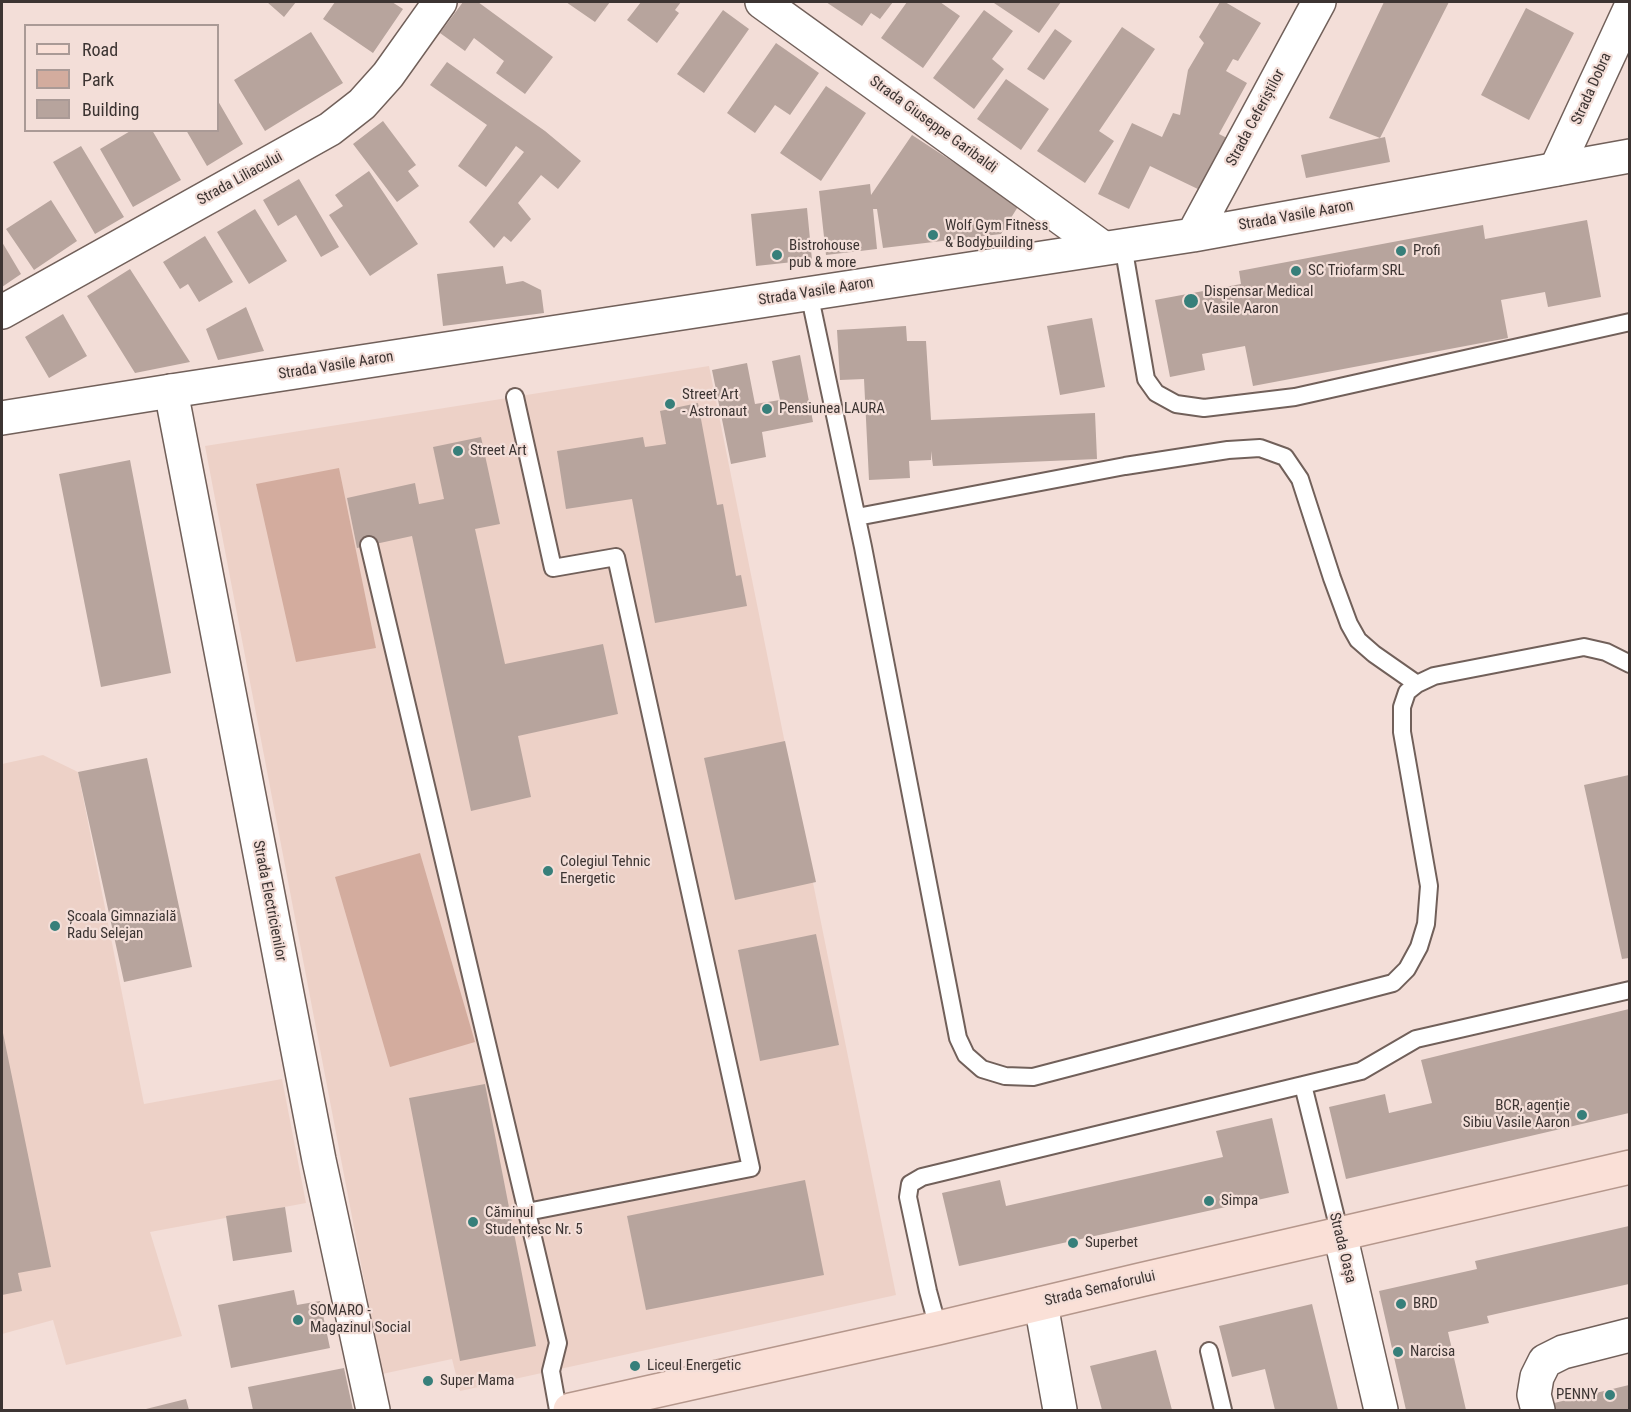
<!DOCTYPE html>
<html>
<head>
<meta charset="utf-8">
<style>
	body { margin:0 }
	#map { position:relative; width:1631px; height:1412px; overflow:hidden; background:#f3ded8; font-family:"Roboto Condensed",sans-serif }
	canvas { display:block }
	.frame { position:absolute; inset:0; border:3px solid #3c3432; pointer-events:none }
	.legend { position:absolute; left:24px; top:24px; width:195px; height:108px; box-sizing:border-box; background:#f3ded8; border:2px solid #aa9a96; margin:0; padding:8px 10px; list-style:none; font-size:18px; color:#3c3432 }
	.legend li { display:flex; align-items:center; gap:12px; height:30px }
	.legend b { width:30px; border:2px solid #aa9a96 }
</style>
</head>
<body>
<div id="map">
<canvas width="1631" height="1412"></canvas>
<div class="frame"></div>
<ul class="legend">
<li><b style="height:8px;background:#fae0d7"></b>Road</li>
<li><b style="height:16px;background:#d3ac9e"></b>Park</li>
<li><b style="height:16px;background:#b7a49d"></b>Building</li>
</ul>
</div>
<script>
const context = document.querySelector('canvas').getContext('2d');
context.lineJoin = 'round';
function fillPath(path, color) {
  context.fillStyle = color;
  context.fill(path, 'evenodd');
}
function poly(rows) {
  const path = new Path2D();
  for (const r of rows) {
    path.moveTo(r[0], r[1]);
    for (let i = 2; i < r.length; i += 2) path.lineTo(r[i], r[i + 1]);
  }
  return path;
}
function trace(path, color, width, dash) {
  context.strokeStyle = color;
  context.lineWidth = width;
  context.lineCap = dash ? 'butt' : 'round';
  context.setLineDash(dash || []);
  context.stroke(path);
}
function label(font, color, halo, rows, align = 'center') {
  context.font = font + ' "Roboto Condensed",sans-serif';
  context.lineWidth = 4.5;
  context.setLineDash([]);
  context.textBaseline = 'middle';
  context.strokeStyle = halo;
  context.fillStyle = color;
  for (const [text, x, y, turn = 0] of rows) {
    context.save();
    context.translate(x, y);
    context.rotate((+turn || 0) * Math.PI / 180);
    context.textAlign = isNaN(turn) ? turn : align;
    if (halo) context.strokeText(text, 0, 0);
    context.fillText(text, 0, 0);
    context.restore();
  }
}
const built = poly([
	[709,366,896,1295,460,1391,452,1359,382,1374,205,446],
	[43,755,78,772,144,1104,282,1079,306,1203,150,1232,182,1336,66,1365,53,1320,2,1334,2,764]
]);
const green = poly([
	[339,468,376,648,296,662,256,484],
	[420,853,475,1042,390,1067,335,877]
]);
const building = poly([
	[267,2,296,2,284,17],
	[335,2,392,2,403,9,373,53,323,19],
	[463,2,478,2,553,57,525,94,496,73,504,61,474,38,465,51,440,33],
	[566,2,610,2,595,22],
	[641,2,681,2,675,10,679,13,657,43,627,20],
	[826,2,893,2,880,19,871,13,862,26],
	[907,2,940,2,960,16,923,68,881,38],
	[995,2,1061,2,1039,33,994,3],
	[1220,2,1225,2,1261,23,1238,61,1233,59,1226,71,1247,83,1219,134,1227,138,1202,191,1150,166,1129,209,1098,194,1132,123,1162,137,1173,113,1180,115,1188,70,1204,43,1199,37],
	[1384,2,1449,2,1380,138,1329,118],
	[1526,8,1574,33,1529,120,1481,95],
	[723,10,749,29,704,93,677,74],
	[984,10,1013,31,992,59,1004,69,974,109,933,78],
	[1122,27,1155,49,1099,131,1114,141,1085,183,1037,151],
	[1055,29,1072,41,1044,80,1027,69],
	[311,32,343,83,265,131,234,80],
	[776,43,819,73,790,115,775,105,755,133,727,113],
	[447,62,545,131,581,161,558,189,541,175,518,203,531,219,511,242,504,236,494,248,469,222,524,152,516,146,486,187,458,166,487,125,430,85],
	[1006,79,1049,109,1021,150,977,119],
	[826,86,866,113,821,181,780,153],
	[218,101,243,144,207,166,186,130,218,130],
	[383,121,416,165,408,171,419,186,397,202,353,144],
	[132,130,152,130,181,180,133,207,100,149],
	[912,135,1019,205,1001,234,883,248,877,209,873,209,877,249,826,255,819,191,870,184,871,195],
	[1385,137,1390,162,1306,178,1301,155],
	[81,146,124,217,95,234,53,162],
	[369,171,418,244,370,276,329,215,343,206,335,195],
	[299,179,339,247,321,257,296,215,278,226,263,200],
	[51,200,77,241,34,270,6,229],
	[807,208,812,260,756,266,751,214],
	[255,209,287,261,249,284,217,232],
	[1587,220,1601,297,1548,307,1545,292,1501,300,1508,338,1253,386,1245,346,1202,354,1205,370,1170,377,1155,300,1241,284,1239,271,1483,225,1485,239],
	[205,236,233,282,199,302,188,284,180,289,163,262],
	[2,242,21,274,2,287],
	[503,266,506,284,523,281,541,290,544,313,443,326,437,274],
	[130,269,190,362,135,373,87,296],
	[246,307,264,351,218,360,206,329],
	[63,314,87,356,49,378,25,337],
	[1092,318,1105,387,1060,395,1047,326],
	[906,326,907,341,926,341,931,420,1095,413,1097,459,933,466,931,451,931,460,909,461,910,478,869,480,864,379,840,380,837,330],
	[800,355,813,422,762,432,766,457,731,464,712,370,747,363,755,404,780,400,772,361],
	[698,403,717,505,723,504,736,576,741,575,747,606,655,623,632,499,566,509,557,451,643,437,645,447,666,444,660,411],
	[481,437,500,524,475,529,505,664,603,644,618,714,518,736,531,797,471,811,412,536,357,548,347,498,415,483,419,504,444,499,433,447],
	[130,460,171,673,101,687,59,474],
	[785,741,816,882,735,900,704,758],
	[147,758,192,967,124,982,78,772],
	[1629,775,1629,958,1622,959,1584,785],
	[816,934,839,1045,760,1061,738,950],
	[1629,1009,1629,1113,1346,1179,1329,1107,1385,1094,1389,1113,1432,1103,1421,1060],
	[3,1033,51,1267,18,1273,22,1291,2,1295],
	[485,1084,536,1346,460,1361,409,1098],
	[1272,1118,1289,1193,959,1266,942,1193,1000,1180,1006,1206,1223,1157,1216,1131],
	[805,1180,824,1275,646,1310,627,1216],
	[285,1207,292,1252,233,1261,226,1216],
	[1629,1226,1629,1284,1487,1316,1489,1323,1448,1332,1466,1410,1406,1410,1379,1291,1477,1269,1475,1261],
	[294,1290,297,1305,320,1301,330,1348,231,1368,218,1305],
	[1312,1304,1338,1410,1275,1410,1265,1369,1232,1377,1219,1326],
	[1156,1350,1172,1410,1102,1410,1090,1366],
	[344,1368,353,1410,253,1410,248,1387],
	[1629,1385,1629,1410,1552,1410,1550,1404],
	[186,1399,189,1410,142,1410]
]);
const service = poly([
	[1123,245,1146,379,1156,393,1176,404,1204,408,1295,397,1630,322],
	[809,293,863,547,958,1038,966,1055,982,1069,1005,1076,1033,1077,1393,983,1407,969,1419,947,1426,924,1429,886,1402,732,1402,707,1407,692,1417,684,1434,676,1584,647,1606,652,1630,664],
	[515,397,553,568,616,557,751,1168,527,1212],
	[857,517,1125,466,1228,450,1260,448,1285,457,1300,479,1332,578,1349,624,1358,640,1374,654,1417,684],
	[369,545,558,1343,551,1371,558,1410],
	[1303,1085,1340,1234],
	[938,1328,928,1291,908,1197,910,1184,922,1177,1361,1071,1416,1039,1630,990],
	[1209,1351,1223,1410]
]);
const minor = poly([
	[762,2,1103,248],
	[1556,169,1630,9],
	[2,312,330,129,362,104,388,75,440,2],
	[171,391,319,1160,373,1410],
	[1340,1234,1381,1410],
	[1041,1304,1060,1410],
	[1538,1410,1534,1395,1537,1377,1545,1361,1563,1352,1630,1335]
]);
const tertiary = poly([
	[1193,235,1319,2],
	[2,418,171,391,1193,235,1630,156]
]);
const primary = poly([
	[570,1410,938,1328,1140,1280,1630,1167]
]);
const markers = [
	[933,235,6,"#377f7a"],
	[1401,251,6,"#377f7a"],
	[777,255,6,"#377f7a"],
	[1296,271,6,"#377f7a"],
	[1191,301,8,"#377f7a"],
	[670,404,6,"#377f7a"],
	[767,409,6,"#377f7a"],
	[458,451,6,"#377f7a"],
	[548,871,6,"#377f7a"],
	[55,926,6,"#377f7a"],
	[1582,1115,6,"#377f7a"],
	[1209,1201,6,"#377f7a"],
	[473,1222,6,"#377f7a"],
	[1073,1243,6,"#377f7a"],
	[1401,1304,6,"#377f7a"],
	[298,1320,6,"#377f7a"],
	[1398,1352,6,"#377f7a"],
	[635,1366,6,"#377f7a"],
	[428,1381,6,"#377f7a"],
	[1610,1395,6,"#377f7a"]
];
const streetNames = [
	["Strada Dobra",1592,89,-66],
	["Strada Ceferiștilor",1256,118,-62],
	["Strada Giuseppe Garibaldi",933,125,36],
	["Strada Liliacului",240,179,-29],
	["Strada Vasile Aaron",1296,216,-10],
	["Strada Vasile Aaron",816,292,-9],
	["Strada Vasile Aaron",336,366,-9],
	["Strada Electricienilor",269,901,79],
	["Strada Oașa",1342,1248,76],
	["Strada Semaforului",1100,1289,-13]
];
const poiNames = [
	["Wolf Gym Fitness",945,226],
	["& Bodybuilding",945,243],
	["Bistrohouse",789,246],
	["pub & more",789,263],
	["Profi",1413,251],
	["SC Triofarm SRL",1308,271],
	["Dispensar Medical",1204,292],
	["Vasile Aaron",1204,309],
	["Street Art",682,395],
	["- Astronaut",682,412],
	["Pensiunea LAURA",779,409],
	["Street Art",470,451],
	["Colegiul Tehnic",560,862],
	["Energetic",560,879],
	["Școala Gimnazială",67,917],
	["Radu Selejan",67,934],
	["BCR, agenție",1570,1106,"right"],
	["Sibiu Vasile Aaron",1570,1123,"right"],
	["Simpa",1221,1201],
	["Căminul",485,1213],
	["Studențesc Nr. 5",485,1230],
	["Superbet",1085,1243],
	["BRD",1413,1304],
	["SOMARO -",310,1311],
	["Magazinul Social",310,1328],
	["Narcisa",1410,1352],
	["Liceul Energetic",647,1366],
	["Super Mama",440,1381],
	["PENNY",1598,1395,"right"]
];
fillPath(built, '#edd1c7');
fillPath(green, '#d3ac9e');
fillPath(building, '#b7a49d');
trace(service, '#71605a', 20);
trace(minor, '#71605a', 36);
trace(tertiary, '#71605a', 36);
trace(primary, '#b5978c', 36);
trace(service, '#fff', 16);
trace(minor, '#fff', 33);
trace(tertiary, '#fff', 33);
trace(primary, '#fae0d7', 33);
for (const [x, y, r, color] of markers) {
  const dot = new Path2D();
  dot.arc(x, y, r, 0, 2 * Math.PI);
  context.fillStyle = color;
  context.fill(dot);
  trace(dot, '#f3ded8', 2);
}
label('15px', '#3c3432', '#f3ded8', streetNames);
label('15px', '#3c3432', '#f3ded8', poiNames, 'left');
</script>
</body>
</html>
